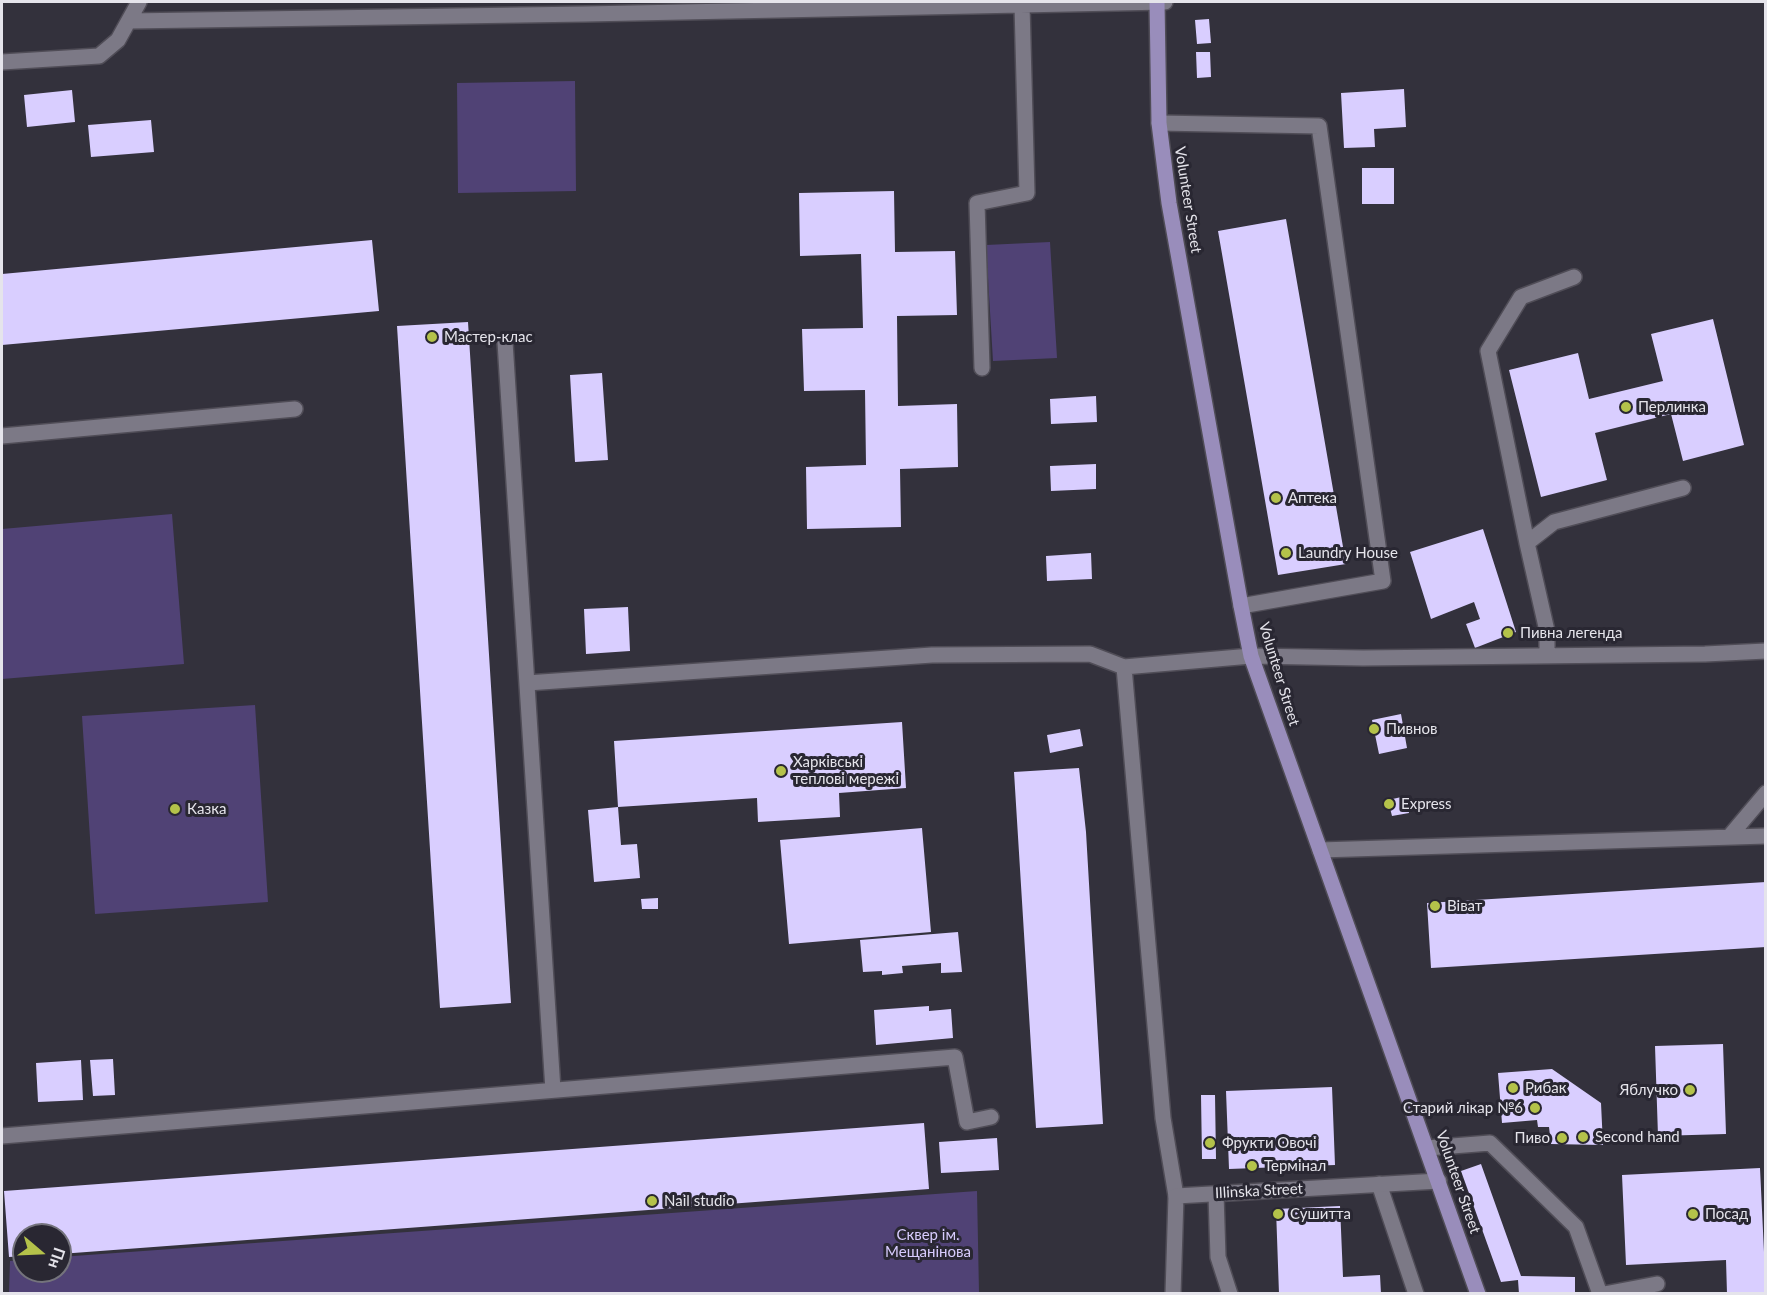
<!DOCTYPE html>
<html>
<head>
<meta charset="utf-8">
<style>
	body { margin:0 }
	#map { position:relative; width:1767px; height:1295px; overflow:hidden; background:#33313c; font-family:Lato,sans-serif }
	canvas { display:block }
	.frame { position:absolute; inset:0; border:3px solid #e5e4eb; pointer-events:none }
	.north { position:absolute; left:12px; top:1223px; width:60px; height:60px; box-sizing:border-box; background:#292732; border:2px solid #74737c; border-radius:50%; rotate:109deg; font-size:16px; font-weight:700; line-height:24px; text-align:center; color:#e5e4eb }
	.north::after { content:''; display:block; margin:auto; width:21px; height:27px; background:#b4c24a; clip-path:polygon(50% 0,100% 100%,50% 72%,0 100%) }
</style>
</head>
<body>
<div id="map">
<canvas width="1767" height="1295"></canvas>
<div class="frame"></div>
<div class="north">Пн</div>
</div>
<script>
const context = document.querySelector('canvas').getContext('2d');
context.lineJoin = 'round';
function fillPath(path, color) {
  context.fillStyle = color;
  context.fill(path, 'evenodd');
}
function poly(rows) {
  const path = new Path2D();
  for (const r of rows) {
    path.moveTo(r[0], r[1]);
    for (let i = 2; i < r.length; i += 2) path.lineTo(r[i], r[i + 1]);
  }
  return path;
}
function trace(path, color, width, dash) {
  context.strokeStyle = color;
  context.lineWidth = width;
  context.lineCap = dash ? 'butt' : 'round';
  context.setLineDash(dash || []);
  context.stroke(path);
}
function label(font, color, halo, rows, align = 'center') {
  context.font = font + ' Lato,sans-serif';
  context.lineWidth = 6;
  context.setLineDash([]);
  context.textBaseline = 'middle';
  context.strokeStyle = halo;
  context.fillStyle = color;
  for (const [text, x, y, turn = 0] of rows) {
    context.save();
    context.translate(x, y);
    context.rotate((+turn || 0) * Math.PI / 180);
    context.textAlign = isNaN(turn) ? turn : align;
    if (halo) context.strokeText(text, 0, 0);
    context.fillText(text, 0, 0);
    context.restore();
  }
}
const green = poly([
	[575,81,576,191,458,193,457,83],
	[1050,242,1057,358,993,361,986,245],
	[172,514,184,664,2,679,2,529],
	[255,705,268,902,95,914,82,716],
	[977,1191,979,1293,9,1293,10,1261,24,1260,24,1271,60,1271,60,1257]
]);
const building = poly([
	[1209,19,1211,43,1197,44,1195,20],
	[1196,52,1210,52,1211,77,1197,78],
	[1404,89,1406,127,1374,129,1375,147,1344,148,1341,93],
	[72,90,75,122,27,127,24,95],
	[151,120,154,152,91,157,88,125],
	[1362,168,1394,168,1394,204,1362,204],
	[894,191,895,252,955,251,957,315,897,316,898,406,957,404,958,467,900,469,901,527,807,529,806,467,866,465,865,390,804,391,802,329,863,328,861,254,800,256,799,193],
	[1286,219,1346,564,1278,575,1218,231],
	[372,240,379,311,2,345,2,274],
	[1713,319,1744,445,1683,461,1671,414,1595,433,1607,480,1541,497,1509,370,1578,353,1589,399,1663,381,1651,334],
	[468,322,511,1003,440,1008,397,326],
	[602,373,608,460,575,462,570,375],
	[1096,396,1097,422,1051,424,1050,399],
	[1096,464,1096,489,1051,491,1050,466],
	[1483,529,1516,632,1475,648,1466,624,1480,619,1474,602,1431,619,1410,552],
	[1091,553,1092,579,1047,581,1046,556],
	[628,607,630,651,586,654,584,609],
	[1401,714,1407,748,1379,754,1372,720],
	[902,722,906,788,839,793,840,817,758,822,757,798,618,807,614,741],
	[1080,729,1083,746,1050,753,1047,735],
	[1079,768,1086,832,1103,1124,1036,1128,1014,772],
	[1406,796,1409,813,1392,816,1388,800],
	[618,807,621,845,637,844,640,878,594,882,588,810],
	[922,828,931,932,789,944,780,840],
	[1766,882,1766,947,1431,968,1427,903],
	[658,898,658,909,642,909,641,899],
	[958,932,962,972,941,973,941,963,902,966,903,973,882,975,882,971,863,972,860,940],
	[929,1006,929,1011,951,1009,953,1038,876,1045,874,1010],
	[1723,1044,1726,1134,1658,1136,1655,1046],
	[113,1059,115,1095,93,1096,90,1060],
	[81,1060,83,1100,38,1102,36,1063],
	[1552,1069,1601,1103,1603,1145,1551,1144,1549,1127,1538,1127,1537,1120,1502,1123,1498,1073],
	[1332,1087,1335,1165,1229,1169,1226,1091],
	[1201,1095,1215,1095,1216,1159,1202,1159],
	[924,1123,929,1189,60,1254,60,1235,24,1235,24,1256,9,1257,4,1191],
	[997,1138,999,1170,941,1173,939,1142],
	[1481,1164,1521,1276,1575,1277,1575,1294,1519,1294,1518,1280,1501,1282,1461,1171],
	[1760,1168,1766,1294,1727,1294,1726,1260,1626,1265,1622,1175],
	[1340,1206,1343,1277,1380,1275,1381,1294,1279,1294,1276,1209]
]);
const service = poly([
	[129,21,586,14,1165,2],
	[2,62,99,56,118,40,139,2],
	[1159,123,1319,126,1383,581,1241,606],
	[505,342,553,1090],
	[982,368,977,203,1027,193,1022,5],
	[2,436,295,409],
	[1527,543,1488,351,1521,297,1574,277],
	[1547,656,1547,631,1527,543,1554,522,1683,488],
	[1124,667,1163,1118,1176,1196],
	[527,683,932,655,1090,654,1124,667,1251,656,1363,658,1705,654,1766,651],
	[1729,837,1766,793],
	[1320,850,1766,836],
	[2,1136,955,1057,967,1122,991,1117],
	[1427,1148,1490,1143,1576,1227,1600,1294],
	[1379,1184,1416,1294],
	[1216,1194,1218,1257,1230,1294],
	[1604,1294,1657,1284]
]);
const minor = poly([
	[1173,1294,1176,1196,1439,1181]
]);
const primary = poly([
	[1157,2,1159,123,1169,203,1241,606,1251,656,1478,1294]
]);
const markers = [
	[432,337,6,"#b4c24a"],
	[1626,407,6,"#b4c24a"],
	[1276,498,6,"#b4c24a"],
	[1286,553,6,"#b4c24a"],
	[1508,633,6,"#b4c24a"],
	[1374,729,6,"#b4c24a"],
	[781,771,6,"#b4c24a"],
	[1389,804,6,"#b4c24a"],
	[175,809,6,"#b4c24a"],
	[1435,906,6,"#b4c24a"],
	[1513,1088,6,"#b4c24a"],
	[1690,1090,6,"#b4c24a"],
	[1535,1108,6,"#b4c24a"],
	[1583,1137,6,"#b4c24a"],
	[1562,1138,6,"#b4c24a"],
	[1210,1143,6,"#b4c24a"],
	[1252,1166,6,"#b4c24a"],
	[652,1201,6,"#b4c24a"],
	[1278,1214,6,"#b4c24a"],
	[1693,1214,6,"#b4c24a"]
];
const streetNames = [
	["Volunteer Street",1188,200,81],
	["Volunteer Street",1279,674,73],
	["Volunteer Street",1458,1182,71],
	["Illinska Street",1259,1191,-3]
];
const poiNames = [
	["Мастер-клас",444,337],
	["Перлинка",1638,407],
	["Аптека",1288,498],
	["Laundry House",1298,553],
	["Пивна легенда",1520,633],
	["Пивнов",1386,729],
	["Харківські",793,762],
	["теплові мережі",793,779],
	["Express",1401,804],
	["Казка",187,809],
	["Віват",1447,906],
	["Рибак",1525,1088],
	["Яблучко",1678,1090,"right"],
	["Старий лікар №6",1523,1108,"right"],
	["Second hand",1595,1137],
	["Пиво",1550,1138,"right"],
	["Фрукти Овочі",1222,1143],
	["Термінал",1264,1166],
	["Nail studio",664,1201],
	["Сушитта",1290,1214],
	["Посад",1705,1214]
];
const parkNames = [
	["Сквер ім.",928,1235],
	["Мещанінова",928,1252]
];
fillPath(green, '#504275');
fillPath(building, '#d9ceff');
trace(service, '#504d57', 18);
trace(minor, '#504d57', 18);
trace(primary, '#504d57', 18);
trace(service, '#7c7986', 15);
trace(minor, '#7c7986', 15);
trace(primary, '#998dbb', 15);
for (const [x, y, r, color] of markers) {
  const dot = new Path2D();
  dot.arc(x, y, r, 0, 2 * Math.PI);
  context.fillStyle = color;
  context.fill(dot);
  trace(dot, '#292732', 2);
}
label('15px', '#e5e4eb', '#292732', streetNames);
label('15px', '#e5e4eb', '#292732', poiNames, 'left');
label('15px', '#d8ccfe', '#292732', parkNames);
</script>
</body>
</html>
